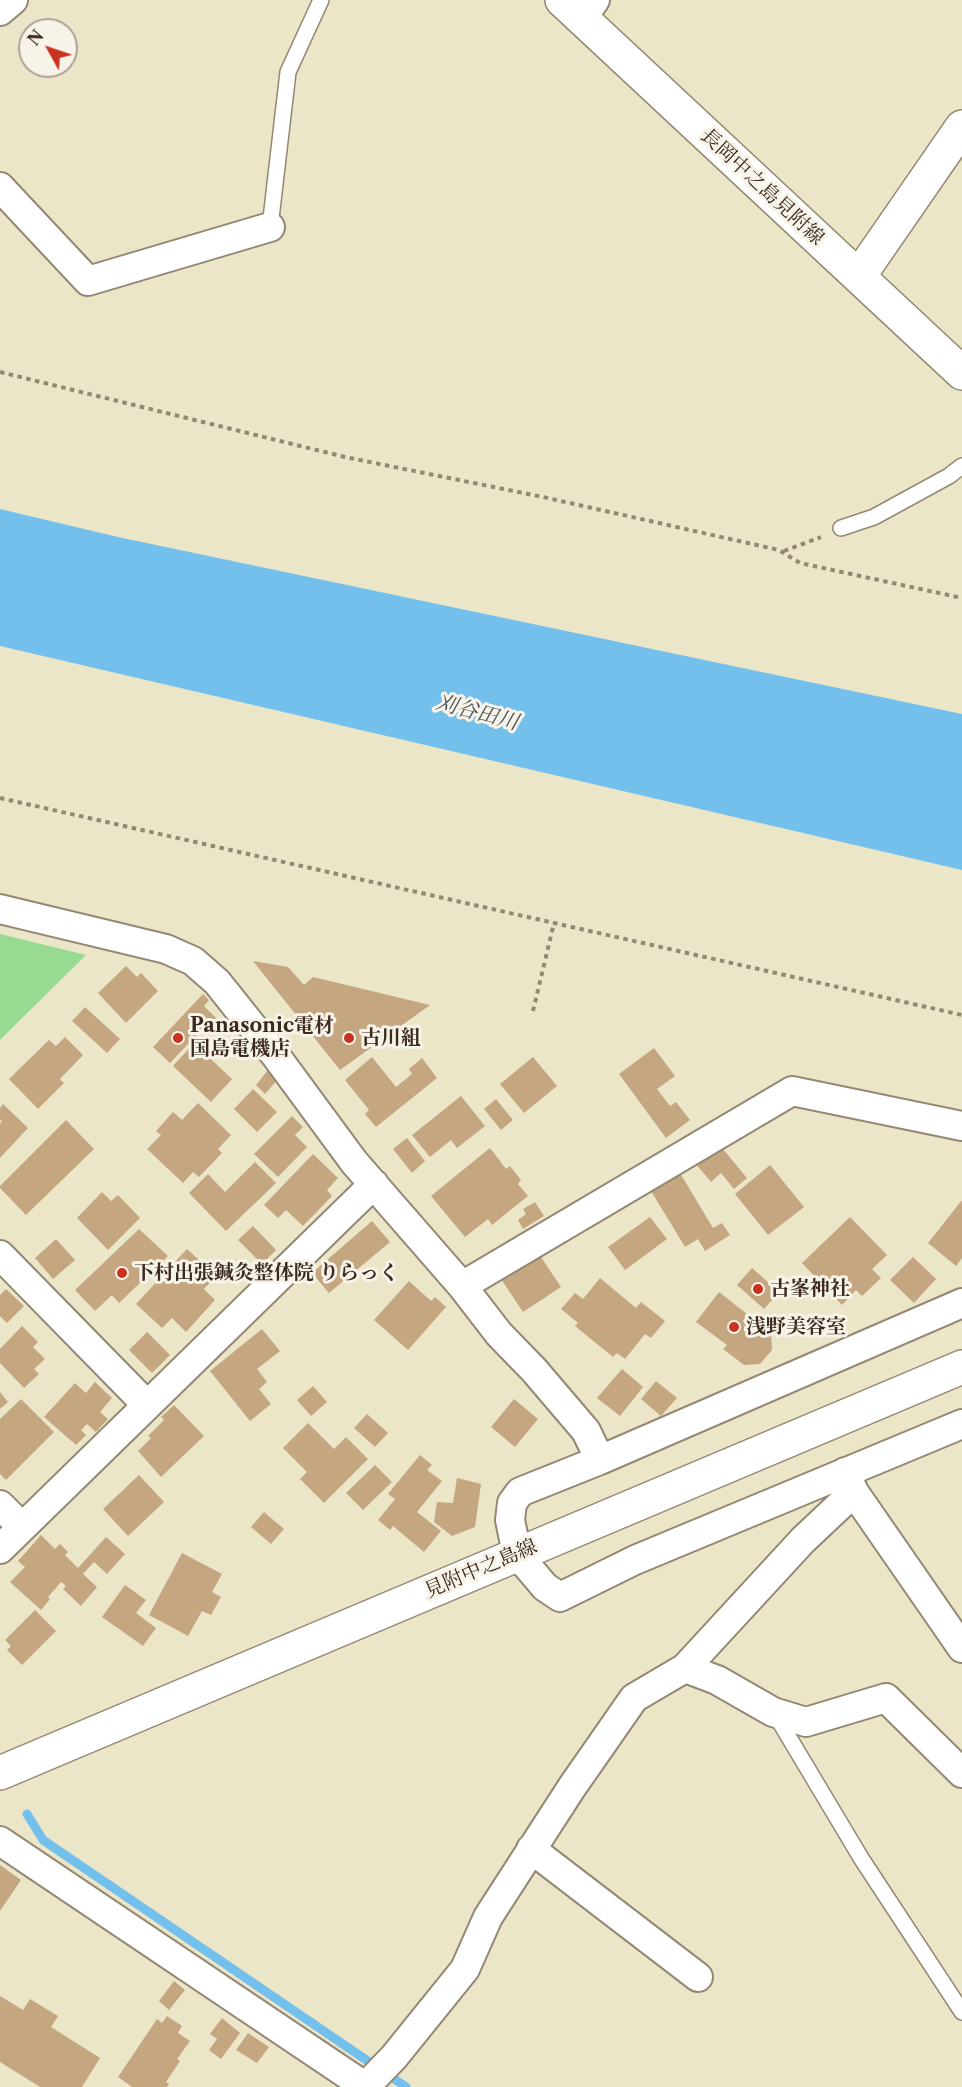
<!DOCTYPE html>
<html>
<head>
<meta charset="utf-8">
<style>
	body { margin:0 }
	#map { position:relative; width:962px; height:2087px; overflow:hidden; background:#ece6c9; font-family:"Libre Caslon Text",serif }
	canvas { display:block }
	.north { position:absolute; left:18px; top:18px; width:60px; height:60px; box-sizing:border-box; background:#f7f3e8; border:2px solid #aca397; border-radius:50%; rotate:310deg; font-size:16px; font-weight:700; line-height:24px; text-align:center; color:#3b2a1e }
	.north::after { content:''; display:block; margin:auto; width:21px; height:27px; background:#c8321e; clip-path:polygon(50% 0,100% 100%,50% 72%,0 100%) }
</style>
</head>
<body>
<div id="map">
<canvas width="962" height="2087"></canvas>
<div class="north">N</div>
</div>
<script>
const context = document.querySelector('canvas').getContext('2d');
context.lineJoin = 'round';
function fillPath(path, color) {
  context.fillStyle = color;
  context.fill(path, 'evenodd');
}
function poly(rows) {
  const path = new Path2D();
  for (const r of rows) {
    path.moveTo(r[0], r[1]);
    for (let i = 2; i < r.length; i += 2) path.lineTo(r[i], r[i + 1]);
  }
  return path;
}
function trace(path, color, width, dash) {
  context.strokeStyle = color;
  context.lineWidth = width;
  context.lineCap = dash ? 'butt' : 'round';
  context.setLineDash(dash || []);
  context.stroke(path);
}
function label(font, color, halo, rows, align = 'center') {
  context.font = font + ' "Libre Caslon Text","Noto Serif JP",serif';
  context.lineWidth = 6;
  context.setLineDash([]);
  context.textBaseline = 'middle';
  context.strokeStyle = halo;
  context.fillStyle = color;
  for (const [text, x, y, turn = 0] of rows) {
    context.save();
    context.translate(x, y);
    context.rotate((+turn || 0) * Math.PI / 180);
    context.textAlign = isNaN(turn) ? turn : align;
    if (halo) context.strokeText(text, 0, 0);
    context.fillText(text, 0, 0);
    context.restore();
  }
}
const green = poly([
	[0,934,86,955,0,1040]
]);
const water = poly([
	[0,509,118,537,962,714,962,870,0,646]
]);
const stream = poly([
	[27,1814,43,1840,406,2087]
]);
const building = poly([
	[253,961,288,967,304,985,313,977,430,1005,340,1070],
	[126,966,137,977,141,973,158,991,126,1023,98,993],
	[203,994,209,1000,204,1006,218,1020,211,1028,207,1024,170,1063,153,1047],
	[85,1007,120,1039,107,1053,72,1021],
	[65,1037,83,1055,60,1079,64,1083,38,1109,9,1079,49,1040,56,1046],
	[194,1043,232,1079,211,1102,173,1066],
	[654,1048,675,1076,657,1089,670,1106,676,1102,690,1120,666,1138,619,1074],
	[372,1057,396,1087,412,1074,409,1069,422,1058,437,1078,376,1127,365,1114,369,1110,345,1080],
	[533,1057,557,1086,524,1113,500,1084],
	[268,1070,278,1079,265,1094,256,1085],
	[253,1089,277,1112,257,1132,234,1109],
	[461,1096,485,1126,457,1148,451,1140,430,1157,412,1135],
	[496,1099,513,1120,501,1130,484,1109],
	[198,1103,231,1135,218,1149,222,1153,199,1177,193,1172,183,1183,147,1149,161,1135,156,1131,173,1112,182,1120],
	[3,1104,28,1128,0,1158,0,1124,2,1121,0,1120,0,1108],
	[292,1116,303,1127,295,1135,307,1147,278,1177,254,1154],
	[66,1120,94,1149,26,1215,0,1188,0,1186],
	[407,1138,425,1161,412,1173,393,1149],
	[718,1143,747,1178,734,1189,721,1173,711,1182,695,1163],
	[490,1148,506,1169,510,1166,521,1180,518,1184,528,1196,492,1225,488,1219,465,1237,431,1196],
	[313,1154,338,1178,327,1190,332,1196,303,1226,286,1210,278,1218,264,1205],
	[255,1162,276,1183,226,1231,189,1193,208,1174,225,1192],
	[770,1165,804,1207,768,1235,735,1194],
	[677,1168,713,1228,722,1223,730,1235,705,1251,698,1239,685,1247,648,1186],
	[102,1192,111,1201,118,1195,140,1218,108,1250,77,1218],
	[962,1200,962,1258,956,1266,928,1243],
	[535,1202,544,1216,523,1229,518,1220,526,1214,523,1209],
	[650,1217,667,1239,625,1270,608,1247],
	[850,1217,887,1255,872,1269,881,1278,862,1296,856,1290,842,1305,802,1263],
	[372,1221,390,1242,329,1293,312,1273],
	[253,1226,276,1250,262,1264,238,1240],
	[139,1229,168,1256,119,1303,112,1295,95,1311,75,1290],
	[56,1239,75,1260,53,1279,35,1258],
	[187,1249,216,1276,204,1289,215,1300,186,1332,172,1318,162,1328,136,1304],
	[539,1254,561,1287,523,1312,501,1279],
	[913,1257,936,1279,914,1303,890,1280],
	[752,1268,779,1292,764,1309,737,1285],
	[600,1278,636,1308,641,1302,665,1321,651,1338,645,1334,625,1359,617,1353,613,1357,575,1326,578,1323,561,1309,575,1293,583,1299],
	[409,1281,431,1301,435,1297,446,1307,408,1350,374,1320],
	[6,1289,24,1306,7,1323,0,1316,0,1295],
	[719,1292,771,1333,772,1350,760,1364,744,1365,723,1349,727,1345,696,1322],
	[22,1326,38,1342,33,1347,45,1359,34,1369,39,1374,24,1388,0,1363,0,1349],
	[262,1329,280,1351,257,1369,267,1382,259,1389,271,1404,250,1421,210,1371],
	[147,1332,170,1355,152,1373,129,1350],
	[622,1369,643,1387,620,1416,597,1398],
	[656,1381,677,1398,661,1416,641,1399],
	[95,1382,112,1398,100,1412,108,1419,96,1432,87,1424,81,1430,86,1435,76,1445,44,1417,75,1383,86,1393],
	[313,1386,327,1402,311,1416,297,1400],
	[0,1392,8,1402,0,1409],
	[21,1399,54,1432,6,1480,0,1474,0,1419],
	[514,1399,538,1419,515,1447,491,1427],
	[174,1405,204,1436,161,1477,138,1451,151,1438,148,1436,164,1420,161,1417],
	[367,1414,388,1433,375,1447,354,1428],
	[308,1423,334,1449,346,1437,368,1459,324,1503,300,1479,307,1472,283,1448],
	[420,1455,432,1465,427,1470,442,1481,417,1512,441,1531,424,1552,393,1526,390,1530,378,1520,395,1499,388,1494],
	[375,1465,392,1482,363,1510,346,1493],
	[139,1475,164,1502,128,1536,103,1509],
	[457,1478,481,1484,475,1527,452,1536,434,1522,437,1502,453,1503],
	[264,1512,284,1529,271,1544,251,1527],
	[41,1535,55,1549,60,1544,68,1552,65,1555,78,1568,106,1537,125,1554,107,1574,94,1562,83,1574,97,1587,81,1606,63,1589,66,1586,61,1582,48,1597,50,1599,41,1610,10,1582,25,1567,18,1561],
	[182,1553,222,1574,212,1592,221,1597,211,1615,202,1611,188,1636,149,1615],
	[125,1585,146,1600,136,1613,156,1628,143,1646,102,1617],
	[35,1610,56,1631,22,1665,7,1650,11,1646,5,1640],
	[0,1865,21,1880,0,1911],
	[174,1981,185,1990,169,2010,159,2001],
	[0,1996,23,2010,30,1999,58,2016,51,2027,100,2058,82,2087,40,2087,0,2062],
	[167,2016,182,2026,178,2033,190,2041,177,2059,180,2061,166,2082,169,2084,167,2087,132,2087,118,2077,157,2019,162,2023],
	[222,2018,240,2033,221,2059,209,2050,217,2039,210,2034],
	[248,2033,269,2047,257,2063,236,2050]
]);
const path = poly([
	[0,372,345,457,543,497,779,550,800,563,962,598],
	[784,551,821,537],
	[0,798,962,1015],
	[533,1011,554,923]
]);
const service = poly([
	[270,227,288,72,321,0],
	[841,528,874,517,949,476,962,466],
	[775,1714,861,1858,962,2012]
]);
const minor = poly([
	[0,11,13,0],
	[581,19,595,0],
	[0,187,88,281,270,227],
	[0,909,166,949,193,961,217,982,276,1056,354,1162,462,1286,499,1334,534,1370,586,1431,600,1460],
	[0,1255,147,1405],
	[462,1286,792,1091,962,1126],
	[962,1303,600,1460,520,1492,512,1503,510,1520,517,1554,545,1587,560,1597,635,1560,962,1424],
	[854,1492,962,1648],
	[0,1505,22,1527],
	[0,1549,374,1184],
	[685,1668,717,1680,773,1712,806,1722,886,1698,962,1773],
	[0,1841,366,2087],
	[531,1849,698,1977],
	[365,2087,394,2057,465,1969,488,1917,572,1787,634,1698,685,1668,803,1540,854,1492,845,1472]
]);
const tertiary = poly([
	[859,276,962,127]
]);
const secondary = poly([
	[562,0,962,373]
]);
const primary = poly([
	[0,1773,962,1367]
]);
const markers = [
	[178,1038,6,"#c8321e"],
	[349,1038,6,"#c8321e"],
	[122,1273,6,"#c8321e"],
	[758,1289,6,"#c8321e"],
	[734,1327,6,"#c8321e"]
];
const streetNames = [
	["長岡中之島見附線",762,187,43],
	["見附中之島線",481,1569,-23]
];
const poiNames = [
	["Panasonic電材",190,1026],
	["国島電機店",190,1049],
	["古川組",361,1038],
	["下村出張鍼灸整体院 りらっく",134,1273],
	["古峯神社",770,1289],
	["浅野美容室",746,1327]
];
const waterNames = [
	["刈谷田川",477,713,15]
];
fillPath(green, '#97db93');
fillPath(water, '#73c0ed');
trace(stream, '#73c0ed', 9);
fillPath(building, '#c4a680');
trace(service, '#948874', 18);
trace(minor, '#948874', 32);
trace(tertiary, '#948874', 36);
trace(secondary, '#948874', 36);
trace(primary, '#948874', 36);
trace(path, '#948874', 4, [4.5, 4.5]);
trace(service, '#fff', 15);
trace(minor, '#fff', 28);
trace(tertiary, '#fff', 33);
trace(secondary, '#fff', 33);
trace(primary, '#fff', 33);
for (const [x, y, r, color] of markers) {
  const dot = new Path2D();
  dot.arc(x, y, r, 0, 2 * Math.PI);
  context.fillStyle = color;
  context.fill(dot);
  trace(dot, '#f7f3e8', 2);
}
label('20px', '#3b2a1e', '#f7f3e8', streetNames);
label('bold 20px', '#3b2a1e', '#f7f3e8', poiNames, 'left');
label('italic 21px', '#4c575c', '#f7f3e8', waterNames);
</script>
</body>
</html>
